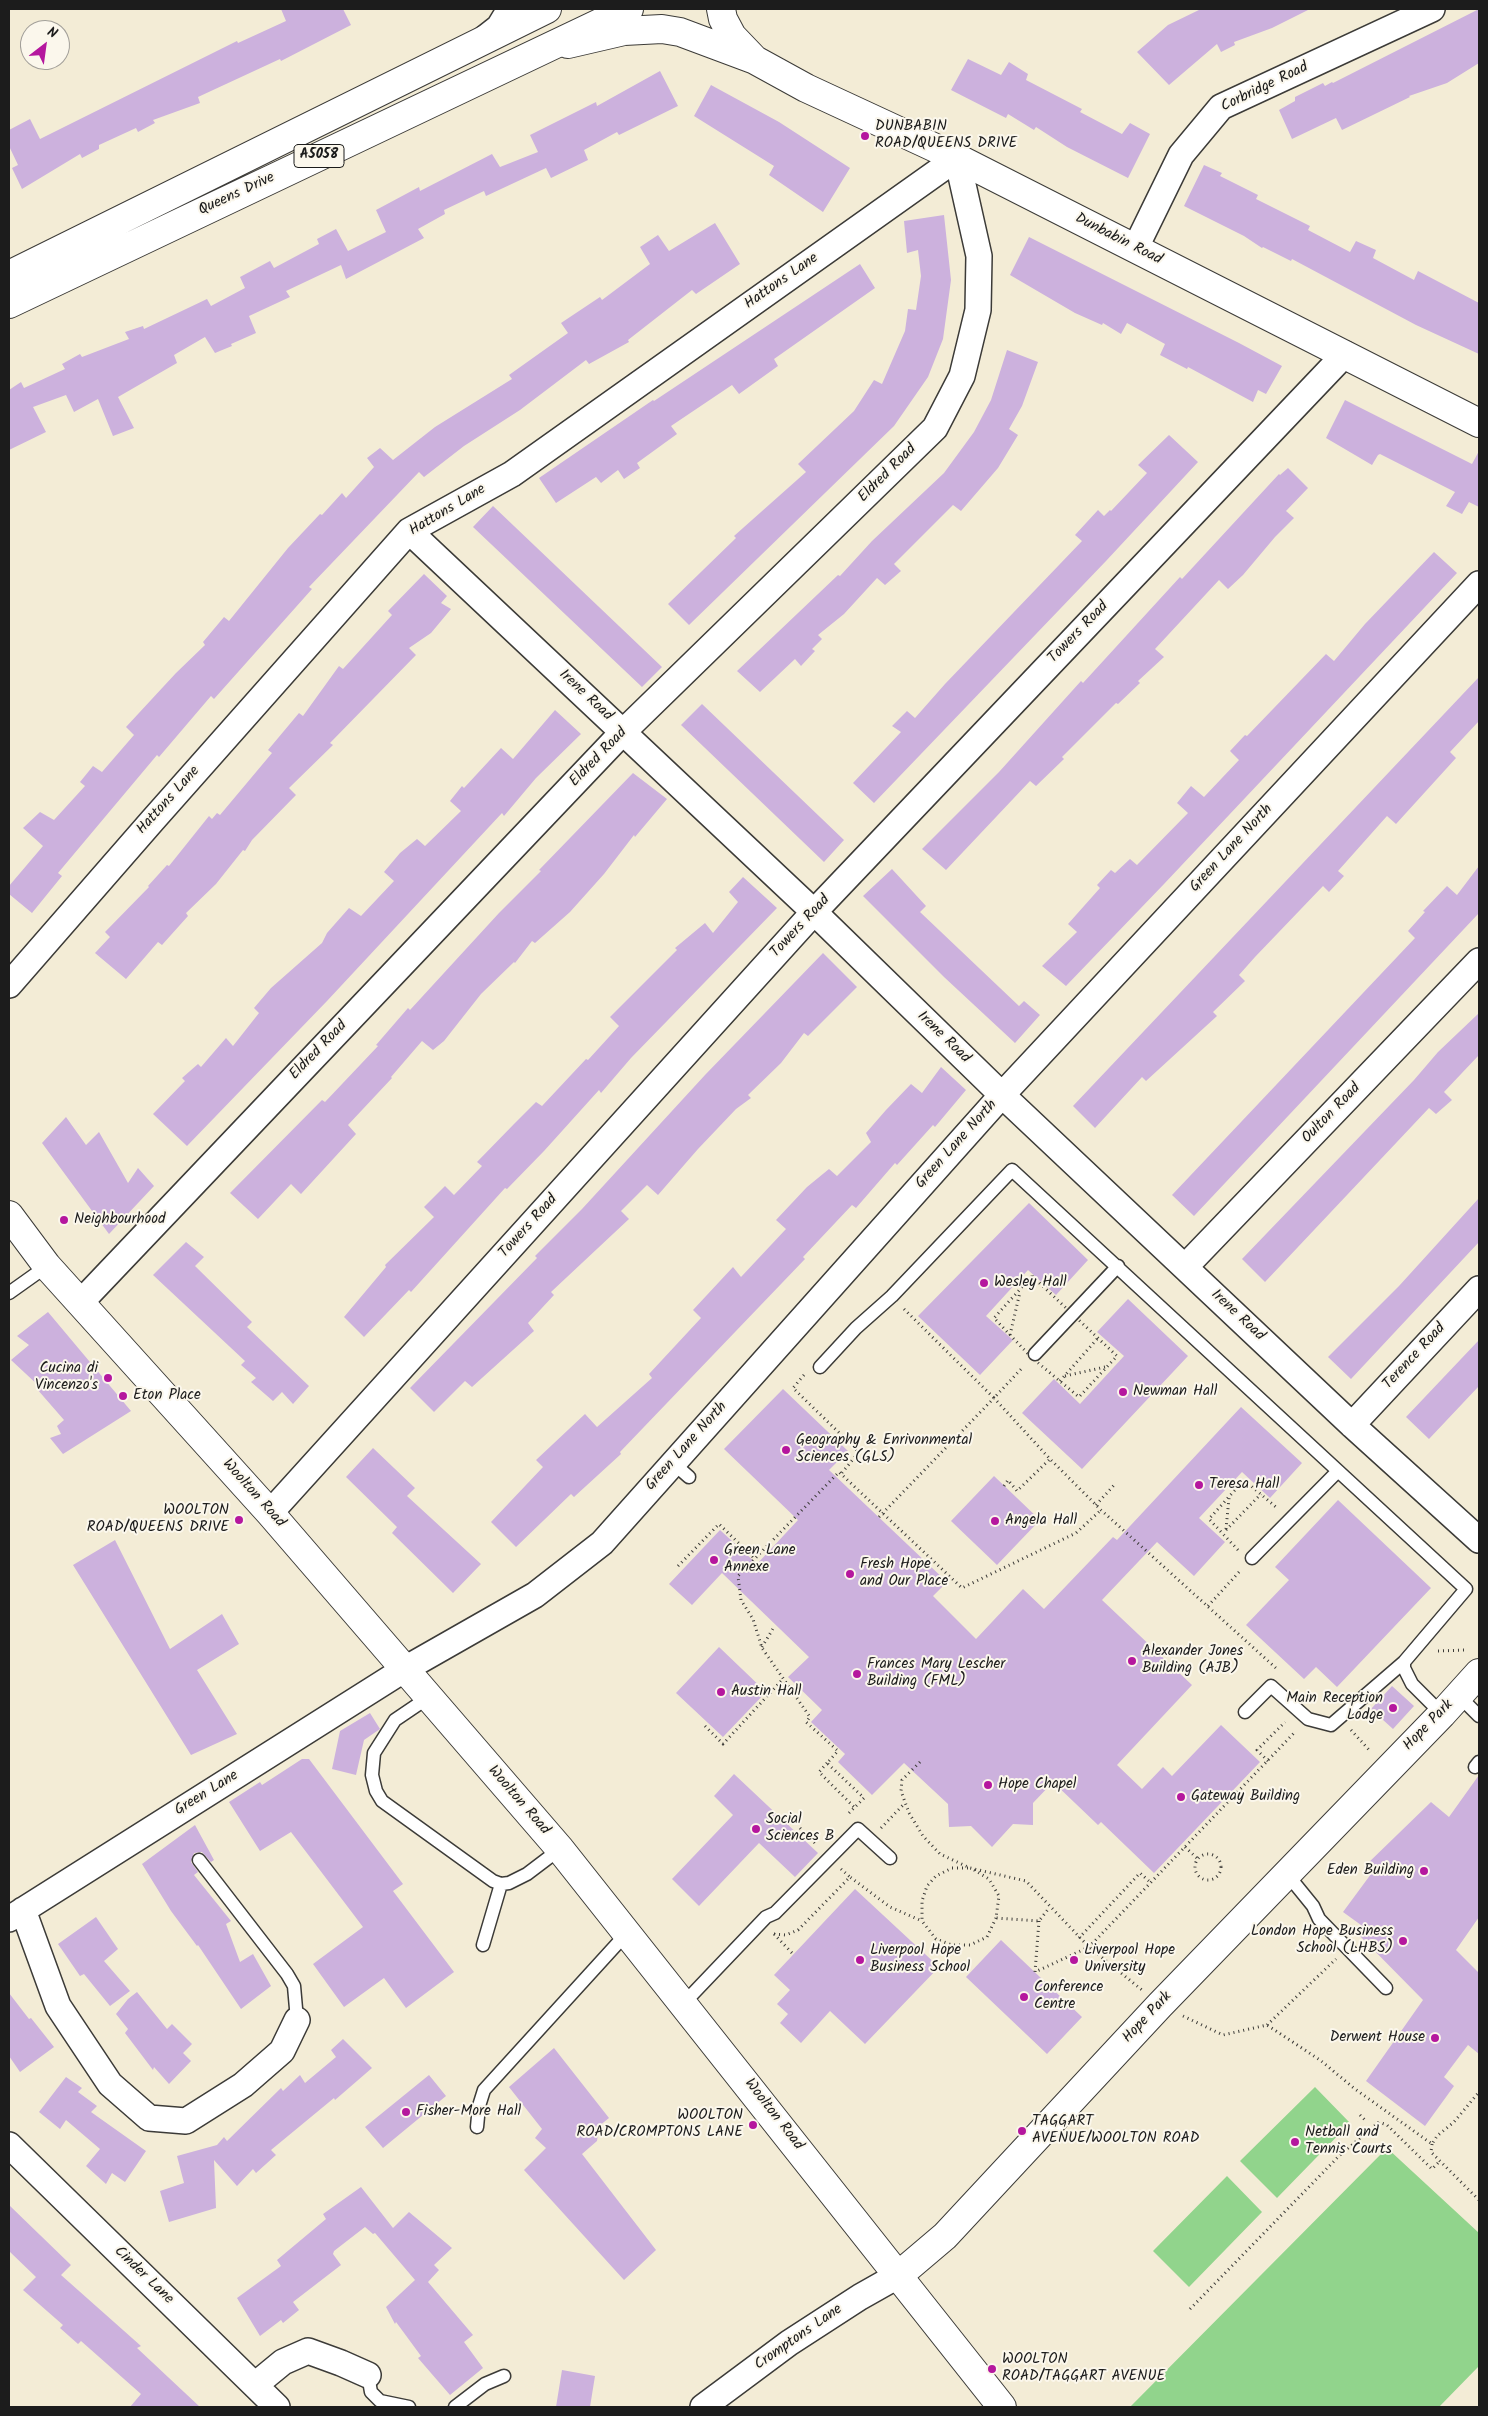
<!DOCTYPE html>
<html>
<head>
<meta charset="utf-8">
<style>
	body { margin:0 }
	#map { position:relative; width:1488px; height:2416px; overflow:hidden; background:#f3ecd6; font-family:Kalam,sans-serif }
	canvas { display:block }
	.frame { position:absolute; inset:0; border:10px solid #1c1c1c; pointer-events:none }
	.north { position:absolute; left:20px; top:20px; width:50px; height:50px; box-sizing:border-box; background:#fbf7ec; border:1px solid #a29f99; border-radius:50%; rotate:30deg; font-size:14px; font-weight:700; line-height:20px; text-align:center; color:#1c1c1c }
	.north::after { content:''; display:block; margin:auto; width:18px; height:22px; background:#b5179e; clip-path:polygon(50% 0,100% 100%,50% 72%,0 100%) }
</style>
</head>
<body>
<div id="map">
<canvas width="1488" height="2416"></canvas>
<div class="frame"></div>
<div class="north">N</div>
</div>
<script>
const context = document.querySelector('canvas').getContext('2d');
context.lineJoin = 'round';
function fillPath(path, color) {
  context.fillStyle = color;
  context.fill(path, 'evenodd');
}
function poly(rows) {
  const path = new Path2D();
  for (const r of rows) {
    if (r.length === 3) {
      path.moveTo(r[0] + r[2], r[1]);
      path.arc(r[0], r[1], r[2], 0, 2 * Math.PI);
      continue;
    }
    path.moveTo(r[0], r[1]);
    for (let i = 2; i < r.length; i += 2) path.lineTo(r[i], r[i + 1]);
  }
  return path;
}
function trace(path, color, width, dash) {
  context.strokeStyle = color;
  context.lineWidth = width;
  context.lineCap = dash ? 'butt' : 'round';
  context.setLineDash(dash || []);
  context.stroke(path);
}
function label(font, color, halo, rows, align = 'center') {
  context.font = font + ' Kalam,sans-serif';
  context.lineWidth = 4;
  context.setLineDash([]);
  context.textBaseline = 'middle';
  context.strokeStyle = halo;
  context.fillStyle = color;
  for (const [text, x, y, turn = 0] of rows) {
    context.save();
    context.translate(x, y);
    context.rotate((+turn || 0) * Math.PI / 180);
    context.textAlign = isNaN(turn) ? turn : align;
    if (halo) context.strokeText(text, 0, 0);
    context.fillText(text, 0, 0);
    context.restore();
  }
}
const green = poly([
	[1315,2087,1350,2123,1277,2198,1240,2161],
	[1387,2148,1479,2233,1479,2366,1439,2407,1130,2407],
	[1227,2176,1262,2212,1189,2287,1153,2251]
]);
const building = poly([
	[281,9,343,9,351,25,281,61,280,59,198,97,200,103,153,120,155,123,138,132,136,128,99,145,99,149,82,158,80,154,22,189,12,168,18,165,9,146,9,130,30,119,40,139,237,41,238,43,286,21],
	[1201,9,1310,9,1272,28,1234,42,1235,45,1221,52,1217,44,1169,85,1137,52,1168,25],
	[1479,9,1479,63,1447,83,1409,96,1410,97,1342,130,1336,118,1292,139,1279,110,1295,101,1295,97,1323,83,1325,86,1332,82,1333,83],
	[968,59,1001,75,1009,62,1028,74,1026,80,1082,109,1080,112,1122,134,1130,123,1150,134,1128,178,1067,147,1036,127,1034,130,1008,114,1006,118,951,90],
	[660,71,678,106,619,135,617,132,584,150,588,160,551,178,546,168,486,196,484,191,444,210,445,214,418,229,424,238,346,279,341,265,286,291,290,297,249,316,256,333,231,344,232,346,215,353,205,337,174,355,177,363,118,397,134,428,113,436,98,399,74,412,66,395,33,407,46,432,9,450,9,390,21,382,24,388,65,369,62,364,80,354,82,357,129,339,125,332,143,326,144,329,207,299,211,306,245,288,240,277,270,261,274,268,319,244,317,239,336,229,348,251,386,232,376,210,419,187,420,191,492,154,500,167,538,152,530,135,596,102,597,106],
	[711,85,779,122,850,168,823,212,769,175,774,166,694,116],
	[1204,165,1222,173,1220,176,1258,195,1256,199,1310,226,1308,230,1350,252,1356,241,1376,250,1373,258,1414,280,1418,271,1479,303,1479,354,1416,325,1292,259,1291,261,1263,247,1262,248,1244,236,1184,206],
	[944,215,951,280,943,339,928,377,894,426,689,625,668,604,736,538,734,536,806,472,798,464,854,411,874,380,882,384,905,331,908,309,916,310,921,276,918,250,907,253,904,221],
	[715,223,740,264,696,294,692,290,628,340,629,342,589,364,586,360,520,410,464,446,424,477,419,472,309,587,312,589,214,699,211,696,159,757,157,755,58,873,62,876,32,913,9,894,9,886,43,846,23,828,40,812,54,820,85,786,80,782,93,766,102,772,134,735,126,727,176,673,205,645,203,642,224,617,229,621,288,548,320,514,322,515,342,493,346,498,374,467,367,458,380,448,393,460,435,427,512,379,509,375,568,333,561,323,600,297,602,300,650,264,640,247,658,235,669,251],
	[1029,237,1239,343,1282,366,1266,394,1258,390,1253,402,1188,367,1187,369,1160,355,1165,344,1127,323,1121,334,1103,323,1102,325,1075,313,1010,275],
	[860,264,875,288,774,359,778,366,739,394,732,385,671,426,677,434,637,463,640,468,624,479,618,470,601,483,596,477,556,503,539,478,653,400,654,401],
	[1007,350,1038,362,1022,406,1009,429,1018,435,998,468,961,511,953,505,894,564,901,571,885,585,877,578,844,614,818,635,822,639,812,649,815,651,801,666,795,659,760,692,737,671,838,575,840,576,872,541,944,473,974,432,991,400],
	[1345,400,1472,464,1479,451,1479,507,1469,502,1462,514,1446,506,1455,492,1380,454,1378,455,1372,465,1326,438],
	[1169,435,1198,462,1106,561,874,803,853,783,901,732,892,726,907,711,915,718,945,684,1082,541,1075,535,1098,510,1104,516,1110,510,1111,511,1147,473,1138,465],
	[1288,468,1308,488,1286,511,1294,518,1275,537,1243,575,1228,589,1219,580,1155,649,1164,657,1138,681,1140,683,1118,704,1116,703,1062,757,1064,759,1036,786,1030,781,946,870,922,849,999,772,1081,681,1083,683,1180,577,1182,579,1279,474,1280,475],
	[493,506,662,667,642,687,473,527],
	[1434,552,1457,573,1164,884,1066,986,1042,966,1077,932,1068,924,1100,888,1097,885,1111,870,1115,873,1130,859,1137,865,1188,813,1177,803,1191,786,1204,797,1239,760,1230,751,1245,735,1247,736,1326,654,1334,661,1365,624],
	[424,574,447,596,441,603,451,609,431,633,409,648,416,655,330,743,333,745,289,788,296,795,252,840,245,851,243,850,216,884,186,913,188,916,162,945,158,942,126,979,95,953,110,937,105,932,149,887,148,886,167,865,169,866,209,816,212,819,217,813,220,815,272,753,268,750,299,713,303,716,339,666,343,669,392,615,388,611],
	[1479,677,1479,721,1450,752,1456,758,1396,824,1387,816,1338,871,1344,876,1329,892,1323,886,1255,957,1239,975,1245,981,1213,1012,1217,1016,1146,1081,1142,1077,1095,1128,1073,1106],
	[702,704,844,840,824,862,681,725],
	[555,710,581,734,536,778,504,816,502,813,327,1001,187,1146,153,1114,185,1081,182,1078,198,1064,201,1067,226,1038,233,1046,259,1013,254,1008,271,988,322,943,327,933,349,908,361,916,394,881,384,872,400,853,417,839,425,846,461,811,450,801,462,786,464,788,501,748,513,759],
	[633,773,667,799,635,837,634,835,604,874,570,912,535,943,532,941,515,963,514,962,481,994,444,1041,433,1050,422,1041,391,1077,392,1078,348,1125,356,1134,301,1194,291,1184,258,1219,230,1193,322,1100,325,1102,378,1046,376,1045,408,1008,410,1010,499,913,541,871,539,870],
	[1479,866,1479,913,1194,1216,1172,1195,1415,938,1408,931,1425,912,1423,911,1447,886,1457,895],
	[892,869,926,906,920,912,1019,1006,1024,1001,1040,1015,1015,1043,944,977,863,896],
	[743,877,777,908,631,1058,601,1093,599,1090,544,1151,507,1189,505,1188,411,1292,409,1290,364,1337,344,1317,386,1267,385,1265,434,1217,424,1207,445,1186,454,1195,482,1166,477,1162,514,1124,536,1102,542,1106,586,1059,588,1060,619,1026,610,1017,677,950,675,948,705,923,713,933,738,902,729,892],
	[823,953,857,987,808,1036,804,1033,781,1063,748,1095,751,1098,736,1109,698,1149,658,1195,647,1185,621,1211,629,1219,551,1292,554,1295,528,1323,534,1331,472,1387,465,1381,434,1412,410,1388,537,1258,535,1256,582,1209,705,1075],
	[1479,1013,1479,1055,1444,1092,1452,1100,1436,1114,1429,1108,1265,1282,1242,1259,1414,1080,1438,1052],
	[941,1067,966,1090,935,1127,933,1125,897,1165,895,1163,856,1208,852,1205,803,1257,805,1259,620,1452,621,1454,574,1497,571,1494,516,1547,491,1522,543,1467,536,1460,585,1414,597,1427,652,1378,649,1374,701,1318,693,1310,733,1267,741,1277,786,1229,776,1220,807,1187,829,1169,837,1176,871,1142,866,1133,886,1110,911,1084,922,1093],
	[66,1117,86,1145,99,1132,128,1183,138,1168,154,1186,109,1234,42,1143],
	[1479,1198,1479,1242,1351,1379,1328,1357,1399,1286],
	[1029,1203,1088,1260,1056,1295,1028,1270,986,1316,1013,1340,980,1375,918,1316],
	[186,1242,204,1257,195,1266,252,1322,247,1327,309,1386,293,1404,282,1392,273,1401,251,1382,256,1378,241,1365,245,1361,153,1275],
	[1128,1299,1188,1356,1082,1469,1022,1413,1054,1379,1080,1404,1124,1356,1097,1332],
	[48,1312,131,1411,63,1454,50,1438,61,1434,57,1426,64,1420,37,1389,40,1387,11,1360,29,1345,17,1336],
	[1479,1340,1479,1386,1429,1439,1406,1417],
	[783,1389,848,1451,829,1470,947,1582,933,1596,976,1639,1023,1589,1044,1609,1113,1537,1117,1540,1241,1407,1302,1463,1270,1498,1242,1472,1199,1518,1225,1542,1194,1576,1157,1542,1102,1600,1192,1685,1117,1765,1142,1789,1163,1767,1172,1776,1221,1725,1260,1762,1154,1873,1101,1822,1098,1825,1053,1782,1033,1803,1033,1825,1013,1824,992,1847,971,1826,949,1827,948,1804,904,1763,872,1795,838,1762,845,1754,811,1722,822,1710,788,1677,809,1657,722,1573,692,1605,669,1584,720,1530,757,1564,798,1520,724,1449],
	[373,1448,415,1488,407,1496,481,1564,453,1593,392,1533,397,1527,346,1477],
	[994,1476,1040,1520,997,1565,951,1521],
	[1338,1500,1431,1588,1337,1687,1316,1667,1304,1679,1246,1625,1289,1580,1275,1567],
	[115,1540,170,1649,222,1614,239,1644,197,1670,237,1734,191,1755,73,1565],
	[719,1647,766,1692,723,1737,676,1693],
	[1392,1686,1414,1706,1393,1729,1371,1709],
	[370,1713,380,1729,364,1740,356,1775,332,1769,340,1731],
	[302,1759,309,1759,403,1884,393,1891,454,1972,406,2008,384,1978,344,2007,313,1964,363,1927,291,1832,260,1851,229,1802,260,1782,262,1785],
	[734,1774,818,1853,795,1877,759,1843,699,1906,672,1879,733,1815,714,1796],
	[1479,1775,1479,1917,1456,1950,1479,1973,1479,2054,1468,2045,1444,2077,1454,2086,1425,2126,1366,2081,1423,2000,1356,1932,1361,1925,1343,1912,1371,1874,1364,1867,1431,1802,1449,1817],
	[195,1825,214,1860,211,1862,202,1852,194,1853,191,1862,198,1872,194,1875,231,1921,226,1924,240,1962,253,1954,271,1986,241,2009,198,1945,197,1946,171,1911,142,1864],
	[855,1889,939,1967,865,2044,830,2011,801,2043,780,2023,788,2014,777,2004,790,1990,774,1975],
	[96,1917,118,1949,104,1961,130,1991,110,2006,84,1974,80,1976,58,1944],
	[1001,1940,1082,2017,1047,2054,966,1977],
	[137,1992,167,2029,172,2024,192,2044,183,2053,191,2061,169,2084,154,2067,153,2070,125,2033,128,2029,116,2014,128,1999],
	[9,1993,29,2019,31,2018,54,2047,20,2072,9,2056],
	[343,2039,372,2068,335,2100,334,2098,271,2150,276,2155,256,2173,253,2169,237,2186,214,2160,216,2208,169,2222,160,2191,184,2183,177,2156,217,2145,224,2137,227,2141,281,2088,283,2091,300,2075,305,2083,336,2057,331,2050],
	[554,2048,609,2118,599,2126,597,2141,582,2154,656,2250,624,2280,524,2170,546,2148,535,2138,542,2129,509,2087],
	[429,2075,446,2096,383,2148,365,2127],
	[66,2077,82,2088,78,2092,97,2106,91,2112,146,2151,125,2182,112,2173,106,2184,86,2166,100,2149,66,2120,60,2129,39,2112],
	[361,2187,393,2228,409,2212,452,2248,434,2265,439,2270,428,2282,473,2335,464,2342,483,2368,450,2395,418,2358,421,2356,396,2322,395,2324,386,2307,415,2280,375,2233,373,2234,365,2227,334,2251,333,2254,341,2265,293,2302,299,2310,283,2323,281,2320,260,2336,237,2298,281,2266,277,2260,326,2219,323,2214],
	[9,2205,71,2265,61,2275,141,2346,137,2348,200,2407,130,2407,141,2394,81,2341,78,2344,60,2328,63,2325,23,2290,36,2277,9,2251],
	[562,2370,595,2376,590,2407,556,2407]
]);
const path = poly([
	[1032,1276,1117,1356,1079,1397,1031,1357,994,1318,1032,1276],
	[904,1309,994,1398,1023,1367],
	[1010,1335,1020,1292],
	[804,1375,793,1388,859,1452,841,1474],
	[1065,1376,1105,1367],
	[1060,1381,1098,1338],
	[1004,1486,1008,1480,1017,1491,1050,1459],
	[1096,1505,1115,1484],
	[879,1517,994,1398,1050,1459,1101,1510,1277,1669],
	[1226,1529,1229,1498],
	[1226,1530,1261,1494],
	[1238,1550,1209,1519,1244,1480,1277,1508],
	[678,1566,719,1524,755,1559],
	[1208,1606,1240,1571],
	[762,1647,774,1627],
	[1438,1651,1466,1650],
	[705,1726,723,1744,783,1679],
	[1351,1730,1370,1751],
	[1268,1761,1257,1750,1285,1722],
	[920,1762,902,1780,901,1791,909,1813,923,1836,940,1854,970,1868,1026,1881,1089,1947,1142,1990],
	[827,1763,819,1772,855,1808],
	[849,1813,864,1798,827,1763,838,1751,806,1722,810,1717,762,1648,753,1619,741,1600,738,1576,839,1472,962,1588,1076,1533,1101,1510],
	[800,1828,817,1845],
	[881,1828,905,1803],
	[1185,1847,1198,1859],
	[1208,1867,13],
	[968,1868,952,1868,936,1876,927,1886,922,1901,922,1921,936,1939,952,1945,970,1945,987,1937,996,1918],
	[841,1869,850,1877],
	[974,1870,989,1879,999,1896,996,1918,1039,1921,1049,1908],
	[1039,1921,1035,1972,1089,1947,1295,1732],
	[774,1934,786,1935,798,1930,850,1877,890,1907,922,1921],
	[774,1934,793,1954],
	[1079,1938,1140,1873,1151,1883],
	[1183,2016,1223,2035,1267,2025,1320,2060,1355,2089,1432,2144,1437,2136,1454,2122,1479,2092],
	[1267,2025,1336,1959],
	[1360,2115,1366,2121],
	[1432,2144,1431,2152,1479,2200],
	[1190,2309,1340,2155,1379,2122,1387,2125,1432,2169,1440,2161]
]);
const service = poly([
	[9,1293,47,1266],
	[1035,1354,1118,1266],
	[820,1367,856,1328,892,1296,1012,1170,1466,1589,1404,1662,1331,1725,1308,1719,1271,1686,1245,1712],
	[673,1463,689,1477],
	[1252,1558,1338,1471],
	[1404,1662,1404,1668,1412,1684,1442,1714],
	[1458,1695,1479,1716],
	[429,1697,395,1720,374,1753,372,1775,376,1791,382,1801,493,1881,501,1884,509,1883,527,1874,560,1849],
	[1475,1767,1479,1762],
	[199,1860,287,1974,294,1986,297,2020],
	[1287,1874,1313,1906,1319,1919,1386,1988],
	[483,1945,501,1884],
	[684,2003,766,1917,775,1913,858,1829,890,1858],
	[477,2127,479,2106,484,2090,627,1933],
	[368,2375,371,2392,380,2401,409,2407],
	[455,2407,485,2384,504,2376]
]);
const minor = poly([
	[485,38,499,27,510,9],
	[1135,249,1181,155,1221,107,1432,9],
	[409,531,814,912,1002,1095,1352,1425,1479,1540],
	[9,985,152,821,409,531,512,474,957,158,979,256,978,310,962,376,935,428,623,732,81,1302],
	[1185,1267,1479,961],
	[1352,1425,1479,1289],
	[270,1513,814,912,1345,354],
	[23,1910,58,2006,110,2084,149,2118,186,2121,243,2085,282,2051,297,2020],
	[9,1919,405,1669,535,1595,602,1543,1002,1095,1479,584],
	[9,2145,277,2407],
	[255,2385,283,2362,308,2351,341,2363,368,2375],
	[703,2407,789,2343,860,2297,899,2275]
]);
const tertiary = poly([
	[721,9,723,19,732,36,754,59],
	[568,44,624,31,662,29,680,32,755,60,806,88,957,158,1479,423],
	[9,1215,47,1266,270,1513,560,1849,1002,2407],
	[899,2275,945,2236,1160,2005,1442,1714,1479,1673]
]);
const trunk = poly([
	[9,275,547,9],
	[9,304,629,9]
]);
const markers = [
	[865,136,5,"#b5179e"],
	[64,1220,5,"#b5179e"],
	[984,1283,5,"#b5179e"],
	[108,1378,5,"#b5179e"],
	[1123,1392,5,"#b5179e"],
	[123,1396,5,"#b5179e"],
	[786,1450,5,"#b5179e"],
	[1199,1485,5,"#b5179e"],
	[239,1520,5,"#b5179e"],
	[995,1521,5,"#b5179e"],
	[714,1560,5,"#b5179e"],
	[850,1574,5,"#b5179e"],
	[1132,1661,5,"#b5179e"],
	[857,1674,5,"#b5179e"],
	[721,1692,5,"#b5179e"],
	[1393,1708,5,"#b5179e"],
	[988,1785,5,"#b5179e"],
	[1181,1797,5,"#b5179e"],
	[756,1829,5,"#b5179e"],
	[1424,1871,5,"#b5179e"],
	[1403,1941,5,"#b5179e"],
	[860,1960,5,"#b5179e"],
	[1074,1960,5,"#b5179e"],
	[1024,1997,5,"#b5179e"],
	[1435,2038,5,"#b5179e"],
	[406,2112,5,"#b5179e"],
	[753,2125,5,"#b5179e"],
	[1022,2131,5,"#b5179e"],
	[1295,2142,5,"#b5179e"],
	[992,2369,5,"#b5179e"]
];
const shields = [
	[319,156,50]
];
const shieldNames = [
	["A5058",319,156]
];
const streetNames = [
	["Corbridge Road",1265,88,-26],
	["Queens Drive",237,195,-25],
	["Dunbabin Road",1118,240,27],
	["Hattons Lane",782,282,-35],
	["Eldred Road",888,474,-45],
	["Hattons Lane",448,511,-31],
	["Towers Road",1079,633,-46],
	["Irene Road",585,696,43],
	["Eldred Road",599,758,-46],
	["Hattons Lane",169,801,-48],
	["Green Lane North",1232,849,-47],
	["Towers Road",801,927,-47],
	["Irene Road",943,1038,44],
	["Eldred Road",319,1051,-46],
	["Oulton Road",1332,1114,-46],
	["Green Lane North",957,1145,-48],
	["Towers Road",529,1227,-48],
	["Irene Road",1237,1316,43],
	["Terence Road",1415,1357,-47],
	["Green Lane North",687,1447,-48],
	["Woolton Road",253,1494,48],
	["Hope Park",1429,1726,-46],
	["Green Lane",207,1794,-32],
	["Woolton Road",518,1801,49],
	["Hope Park",1148,2018,-47],
	["Woolton Road",773,2115,52],
	["Cinder Lane",143,2276,44],
	["Cromptons Lane",799,2338,-35]
];
const poiNames = [
	["DUNBABIN",875,127],
	["ROAD/QUEENS DRIVE",875,144],
	["Neighbourhood",74,1220],
	["Wesley Hall",994,1283],
	["Cucina di",98,1369,"right"],
	["Vincenzo's",98,1386,"right"],
	["Newman Hall",1133,1392],
	["Eton Place",133,1396],
	["Geography & Enrivonmental",796,1441],
	["Sciences (GLS)",796,1458],
	["Teresa Hall",1209,1485],
	["WOOLTON",229,1511,"right"],
	["ROAD/QUEENS DRIVE",229,1528,"right"],
	["Angela Hall",1005,1521],
	["Green Lane",724,1551],
	["Annexe",724,1568],
	["Fresh Hope",860,1565],
	["and Our Place",860,1582],
	["Alexander Jones",1142,1652],
	["Building (AJB)",1142,1669],
	["Frances Mary Lescher",867,1665],
	["Building (FML)",867,1682],
	["Austin Hall",731,1692],
	["Main Reception",1383,1699,"right"],
	["Lodge",1383,1716,"right"],
	["Hope Chapel",998,1785],
	["Gateway Building",1191,1797],
	["Social",766,1820],
	["Sciences B",766,1837],
	["Eden Building",1414,1871,"right"],
	["London Hope Business",1393,1932,"right"],
	["School (LHBS)",1393,1949,"right"],
	["Liverpool Hope",870,1951],
	["Business School",870,1968],
	["Liverpool Hope",1084,1951],
	["University",1084,1968],
	["Conference",1034,1988],
	["Centre",1034,2005],
	["Derwent House",1425,2038,"right"],
	["Fisher-More Hall",416,2112],
	["WOOLTON",743,2116,"right"],
	["ROAD/CROMPTONS LANE",743,2133,"right"],
	["TAGGART",1032,2122],
	["AVENUE/WOOLTON ROAD",1032,2139],
	["Netball and",1305,2133],
	["Tennis Courts",1305,2150],
	["WOOLTON",1002,2360],
	["ROAD/TAGGART AVENUE",1002,2377]
];
fillPath(green, '#91d48c');
fillPath(building, '#ccb1dd');
trace(service, '#3c3b38', 15);
trace(minor, '#3c3b38', 28);
trace(tertiary, '#3c3b38', 30);
trace(trunk, '#3c3b38', 30);
trace(path, '#3c3b38', 3, [1, 4]);
trace(service, '#fff', 12);
trace(minor, '#fff', 25);
trace(tertiary, '#fff', 28);
trace(trunk, '#fff', 28);
for (const [x, y, r, color] of markers) {
  const dot = new Path2D();
  dot.arc(x, y, r, 0, 2 * Math.PI);
  context.fillStyle = color;
  context.fill(dot);
  trace(dot, '#fbf7ec', 2);
}
for (const [x, y, w] of shields) {
  const box = new Path2D();
  box.roundRect(x - w / 2, y - 11.5, w, 23, 4);
  context.fillStyle = '#fbf7ec';
  context.fill(box);
  trace(box, '#1c1c1c', 1);
}
label('bold 14px', '#1c1c1c', null, shieldNames);
label('15px', '#1c1c1c', '#fbf7ec', streetNames);
label('15px', '#1c1c1c', '#fbf7ec', poiNames, 'left');
</script>
</body>
</html>
